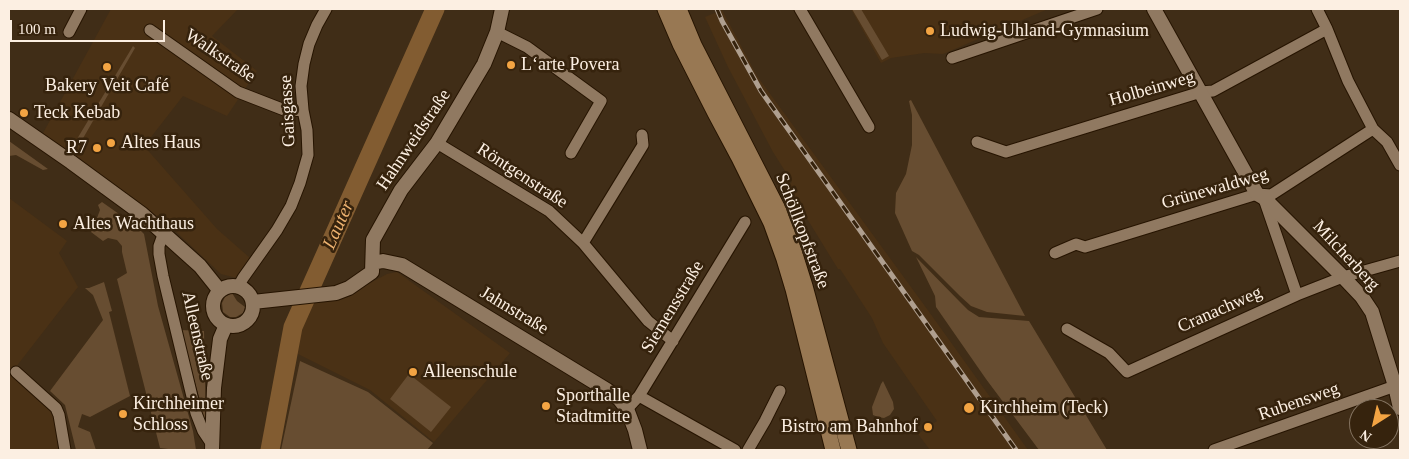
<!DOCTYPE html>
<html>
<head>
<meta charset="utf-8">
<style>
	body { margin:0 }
	#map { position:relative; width:1409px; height:459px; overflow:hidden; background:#402d17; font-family:"Times New Roman",serif }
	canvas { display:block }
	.frame { position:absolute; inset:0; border:10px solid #fcefe2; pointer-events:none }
	.north { position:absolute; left:1349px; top:399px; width:50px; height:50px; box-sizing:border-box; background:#36230d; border:1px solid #857562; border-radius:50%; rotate:215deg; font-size:14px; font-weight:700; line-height:20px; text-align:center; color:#fcefe2 }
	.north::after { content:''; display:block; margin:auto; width:18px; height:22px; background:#f3a443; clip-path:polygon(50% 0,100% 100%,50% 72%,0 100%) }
	.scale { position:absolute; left:10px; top:20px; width:155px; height:22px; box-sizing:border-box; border:2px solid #fcefe2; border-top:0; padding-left:6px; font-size:15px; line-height:18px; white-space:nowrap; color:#fcefe2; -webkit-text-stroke:4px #36230d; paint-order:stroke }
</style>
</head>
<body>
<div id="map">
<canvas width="1409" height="459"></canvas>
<div class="frame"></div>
<div class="north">N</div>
<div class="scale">100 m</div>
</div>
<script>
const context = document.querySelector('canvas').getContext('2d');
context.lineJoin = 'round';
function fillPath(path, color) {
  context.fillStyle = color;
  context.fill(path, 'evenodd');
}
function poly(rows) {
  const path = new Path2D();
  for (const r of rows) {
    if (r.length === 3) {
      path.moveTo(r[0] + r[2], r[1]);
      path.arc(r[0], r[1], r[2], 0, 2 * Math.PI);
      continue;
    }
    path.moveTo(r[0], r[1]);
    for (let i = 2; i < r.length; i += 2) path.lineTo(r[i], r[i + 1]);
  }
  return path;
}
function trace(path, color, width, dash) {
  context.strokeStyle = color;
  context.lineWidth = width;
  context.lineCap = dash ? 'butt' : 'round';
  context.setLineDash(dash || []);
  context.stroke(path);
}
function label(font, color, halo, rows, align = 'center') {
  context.font = font + ' "Times New Roman",serif';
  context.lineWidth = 5;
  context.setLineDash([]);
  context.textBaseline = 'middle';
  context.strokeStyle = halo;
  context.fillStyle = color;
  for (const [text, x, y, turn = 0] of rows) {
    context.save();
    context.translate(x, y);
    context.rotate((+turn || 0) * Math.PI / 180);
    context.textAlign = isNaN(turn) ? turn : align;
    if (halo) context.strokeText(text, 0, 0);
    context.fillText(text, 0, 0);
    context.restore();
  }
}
const built = poly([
	[111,9,238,9,212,36,257,71,227,116,183,96,144,146,217,229,250,258,237,278,221,274,170,226,79,159,42,135],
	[851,9,1048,9,943,54,924,53,891,58,881,63],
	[722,10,757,76,927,309,1028,450,930,450,918,434,937,421,883,343,872,318,846,278,840,269,838,269,787,186,792,182,773,152,728,67,705,17],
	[9,198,67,241,59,253,78,287,12,372,54,411,62,450,9,450],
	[397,272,510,353,434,442,370,390,292,351,305,303,344,297,387,274]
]);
const green = poly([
	[852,9,861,9,889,56,882,60],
	[133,46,135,48,78,147,74,144],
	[911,100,1025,316,987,312,971,306,960,296,919,255,912,251,895,213,896,193,906,174,912,145,912,115,909,101],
	[9,141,48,169,43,170,16,155,9,156],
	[102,202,136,226,144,234,158,306,193,431,196,450,169,450,168,449,160,448,117,279,127,273,122,252,122,246,117,240,108,238,103,241,91,232,92,223,97,218,100,210,98,205],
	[916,257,960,302,968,310,979,317,1029,321,1107,450,1039,450,986,379,936,307,935,296],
	[104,282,112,311,109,312,130,396,90,417,82,414,78,427,90,432,96,450,76,450,65,405,50,391,103,320,93,295,85,288,89,288],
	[232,293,237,301,245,307,243,313,236,317,230,317,223,312,222,303,225,297],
	[180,330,204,331,206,431,199,412,203,411],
	[300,361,368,392,433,443,427,450,281,450],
	[409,374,451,407,431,432,390,399],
	[883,381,893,402,894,409,890,415,884,418,878,417,873,415,872,407,881,384]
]);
const river = poly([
	[270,450,293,327,435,9]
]);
const minor = poly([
	[800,9,869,127],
	[1317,9,1327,29,1348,81,1373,129,1387,142,1400,165],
	[150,30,238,92,287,111,303,110],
	[69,32,81,9],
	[497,32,527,47,601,101,571,153],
	[952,58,1097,9],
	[977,142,1006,152,1201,92,1213,91,1327,29],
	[437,143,549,211,583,243,648,321,673,341],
	[1264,199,1297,295],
	[164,232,159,246,159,254,163,276,196,413,203,431,213,446],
	[583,243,643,145,642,135],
	[1055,253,1076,244,1085,247,1257,194,1271,195,1373,129],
	[238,287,243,278,277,230,291,206,300,183,308,155,307,130,303,110,301,86,304,64,309,44,317,25,326,9],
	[1067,329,1109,353,1127,372,1297,295,1343,277,1400,261],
	[16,372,56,408,59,415,65,450],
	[639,396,735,450],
	[627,409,639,396,745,222],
	[748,450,765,421,780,391],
	[1214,450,1395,386]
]);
const tertiary = poly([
	[1154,9,1257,194,1264,198,1343,277,1362,297,1372,312,1395,386,1400,408],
	[9,119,71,162,142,214,200,266,220,291],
	[373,263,383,261,402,265,607,390,619,399,627,409,635,430,640,450],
	[233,306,20],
	[253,302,336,293,349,288,372,272,373,240,401,190,437,143,484,64,497,32,502,9],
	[212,450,214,388,220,339,226,325]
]);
const secondary = poly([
	[665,9,680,44,715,113,739,158,771,223,784,259,793,289,833,450],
	[679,9,694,45,779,211,794,251,805,286,849,450]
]);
const rail = poly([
	[717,9,722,21,761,91,1016,450]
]);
const markers = [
	[930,31,5,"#f3a443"],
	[511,65,5,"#f3a443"],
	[107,67,5,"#f3a443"],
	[24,113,5,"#f3a443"],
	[111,143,5,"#f3a443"],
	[97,148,5,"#f3a443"],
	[63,224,5,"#f3a443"],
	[413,372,5,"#f3a443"],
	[546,406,5,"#f3a443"],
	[969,408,6,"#f3a443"],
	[123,414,5,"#f3a443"],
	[928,427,5,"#f3a443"]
];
const poiNames = [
	["Ludwig-Uhland-Gymnasium",940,31],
	["L‘arte Povera",521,65],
	["Bakery Veit Café",107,86,"center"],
	["Teck Kebab",34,113],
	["Altes Haus",121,143],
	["R7",87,148,"right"],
	["Altes Wachthaus",73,224],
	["Alleenschule",423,372],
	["Sporthalle",556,396],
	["Stadtmitte",556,417],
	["Kirchheimer",133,404],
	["Schloss",133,425],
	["Kirchheim (Teck)",980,408],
	["Bistro am Bahnhof",918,427,"right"]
];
const streetNames = [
	["Walkstraße",220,56,34],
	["Holbeinweg",1152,89,-16],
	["Gaisgasse",288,111,-93],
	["Hahnweidstraße",414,140,-56],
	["Röntgenstraße",522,176,33],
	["Grünewaldweg",1215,189,-16],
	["Schöllkopfstraße",802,231,69],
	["Milcherberg",1346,256,47],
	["Siemensstraße",673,307,-59],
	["Cranachweg",1220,310,-24],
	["Jahnstraße",514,311,31],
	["Alleenstraße",197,336,77],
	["Rubensweg",1299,402,-19]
];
const waterNames = [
	["Lauter",339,225,-66]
];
fillPath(built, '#4a3115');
fillPath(green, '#674d31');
trace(river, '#825c31', 19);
trace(minor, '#261401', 13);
trace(tertiary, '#261401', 16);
trace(secondary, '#261401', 17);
trace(minor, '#907961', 11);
trace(tertiary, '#907961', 14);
trace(secondary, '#987853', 15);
trace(rail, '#af9f8f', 5);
trace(rail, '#36230d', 3, [9]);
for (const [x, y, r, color] of markers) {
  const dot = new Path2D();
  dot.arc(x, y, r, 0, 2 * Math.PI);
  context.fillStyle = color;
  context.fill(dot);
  trace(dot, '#36230d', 2);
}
label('18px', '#fcefe2', '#36230d', poiNames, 'left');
label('18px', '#fcefe2', '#36230d', streetNames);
label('italic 19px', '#edb270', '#36230d', waterNames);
</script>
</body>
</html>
